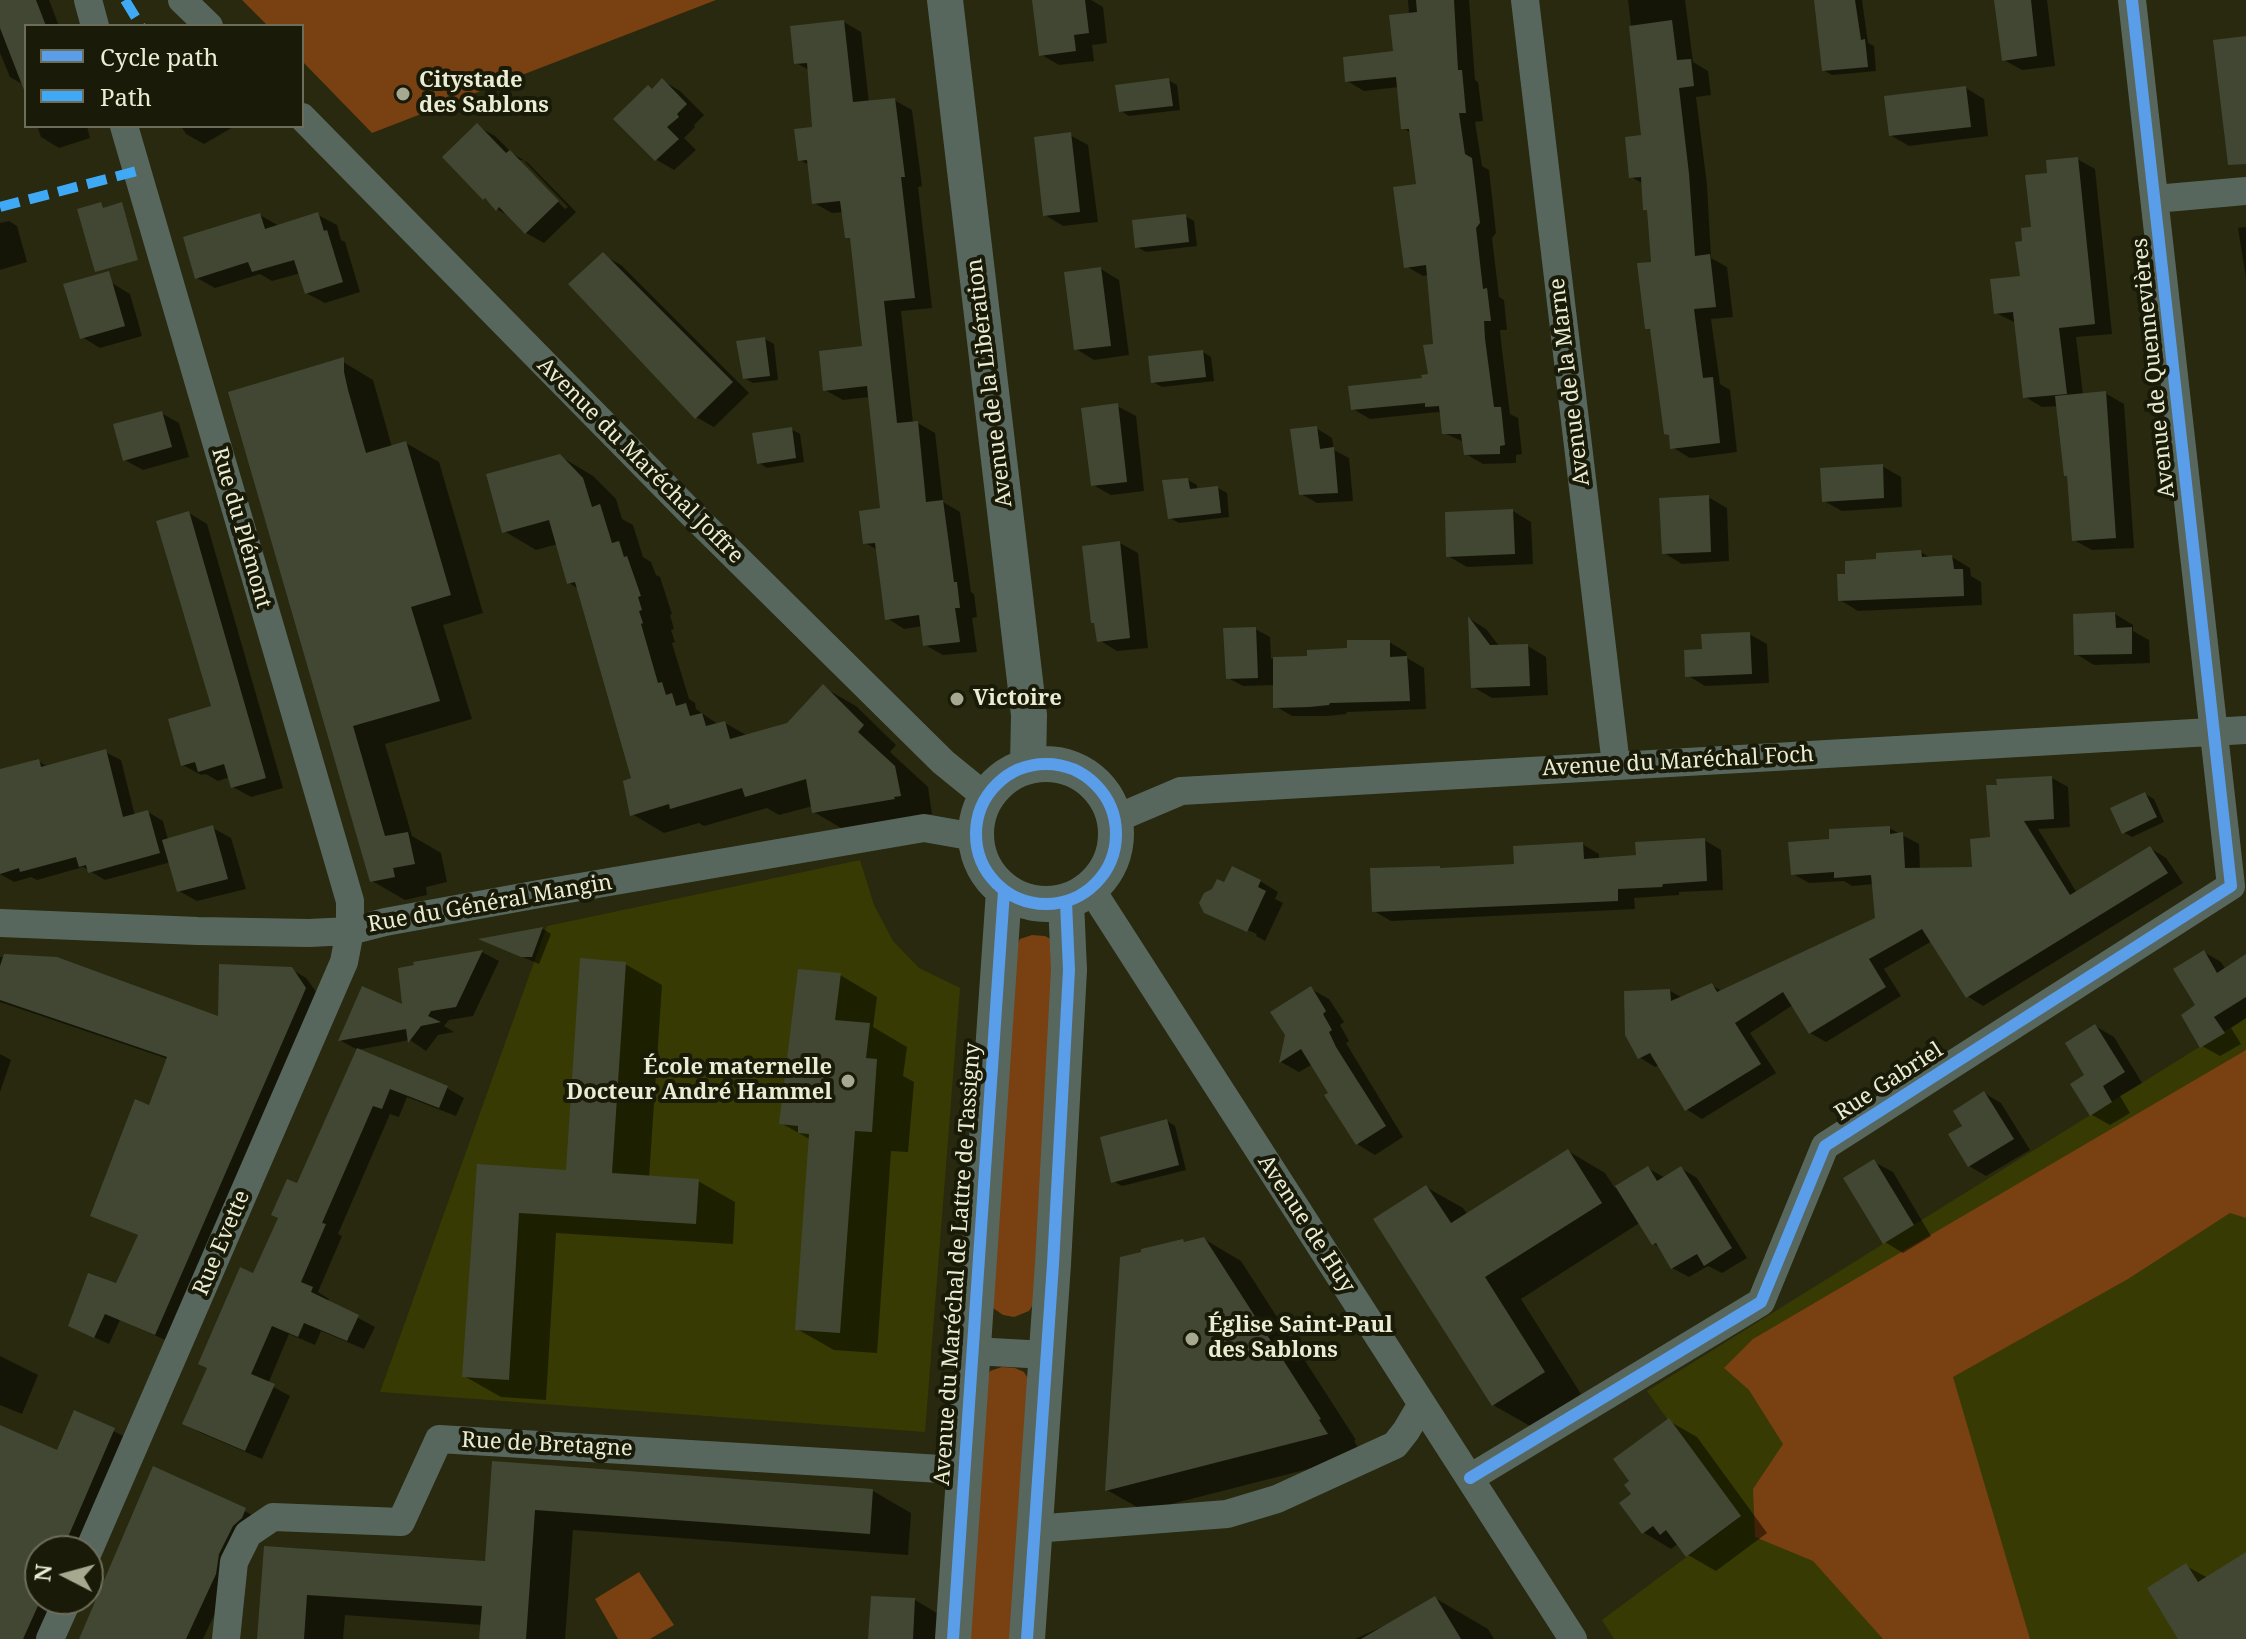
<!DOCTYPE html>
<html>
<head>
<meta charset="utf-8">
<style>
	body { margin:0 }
	#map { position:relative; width:2246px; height:1639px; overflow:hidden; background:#28290e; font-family:"Noto Serif",serif }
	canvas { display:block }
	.legend { position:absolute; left:24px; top:24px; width:280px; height:104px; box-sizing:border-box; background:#191a07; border:2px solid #6d6e59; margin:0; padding:10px 14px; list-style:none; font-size:24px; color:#eaedd4 }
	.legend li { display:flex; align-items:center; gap:16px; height:40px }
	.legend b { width:40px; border:2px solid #6d6e59 }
	.north { position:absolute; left:24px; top:1535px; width:80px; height:80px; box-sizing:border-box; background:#191a07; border:2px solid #6d6e59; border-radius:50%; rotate:276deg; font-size:22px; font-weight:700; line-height:32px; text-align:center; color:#eaedd4 }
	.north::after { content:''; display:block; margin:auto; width:28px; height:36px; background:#a6a88f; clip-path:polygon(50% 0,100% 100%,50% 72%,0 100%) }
</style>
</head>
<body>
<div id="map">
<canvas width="2246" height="1639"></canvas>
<ul class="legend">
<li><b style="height:10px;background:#5a9eea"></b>Cycle path</li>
<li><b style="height:10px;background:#3fa9f5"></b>Path</li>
</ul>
<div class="north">N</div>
</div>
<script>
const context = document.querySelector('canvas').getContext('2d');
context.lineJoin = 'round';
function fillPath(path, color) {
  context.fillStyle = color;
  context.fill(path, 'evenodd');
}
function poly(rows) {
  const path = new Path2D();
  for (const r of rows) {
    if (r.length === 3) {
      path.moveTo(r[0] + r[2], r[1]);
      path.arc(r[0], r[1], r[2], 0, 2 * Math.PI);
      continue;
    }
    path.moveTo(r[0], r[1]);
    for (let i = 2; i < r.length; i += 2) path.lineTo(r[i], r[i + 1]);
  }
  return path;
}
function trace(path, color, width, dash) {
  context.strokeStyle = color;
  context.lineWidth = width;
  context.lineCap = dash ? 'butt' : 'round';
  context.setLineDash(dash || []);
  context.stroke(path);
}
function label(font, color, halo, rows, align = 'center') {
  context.font = font + ' "Noto Serif",serif';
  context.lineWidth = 8;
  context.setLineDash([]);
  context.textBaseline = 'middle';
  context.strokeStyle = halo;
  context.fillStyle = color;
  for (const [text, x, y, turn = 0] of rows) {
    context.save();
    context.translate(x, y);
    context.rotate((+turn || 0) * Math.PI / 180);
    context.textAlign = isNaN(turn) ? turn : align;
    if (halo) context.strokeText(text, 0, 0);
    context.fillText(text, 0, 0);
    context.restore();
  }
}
const built = poly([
	[860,860,874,905,893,941,919,968,960,988,925,1432,380,1392,547,926],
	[2246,1018,2246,1639,1614,1639,1602,1620,1739,1518,1647,1391]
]);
const green = poly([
	[242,0,716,0,372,133,302,61,302,26,268,26],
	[1032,935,1045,936,1054,941,1037,1298,1029,1311,1014,1317,1003,1315,993,1308,1013,953,1020,939],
	[2246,1050,2246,1218,2230,1213,2128,1279,1953,1377,2030,1639,1883,1639,1813,1561,1755,1537,1753,1489,1783,1444,1749,1390,1724,1368,1753,1339],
	[1002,1367,1015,1368,1024,1372,1030,1382,1014,1639,964,1639,980,1389,990,1371],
	[639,1572,674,1625,650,1639,618,1639,595,1599]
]);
const shadow = poly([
	[0,0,49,0,59,26,26,26,26,93,24,85,10,77,0,53],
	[1053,0,1091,0,1103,7,1107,43,1092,45,1094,61,1059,65,1040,54],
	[1408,0,1469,0,1475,80,1478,82,1483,121,1475,122,1482,166,1489,170,1496,233,1492,238,1499,297,1504,300,1507,330,1500,330,1502,350,1510,414,1518,418,1522,454,1516,455,1516,463,1483,464,1466,454,1464,442,1444,433,1442,415,1438,412,1370,419,1353,409,1430,376,1435,346,1429,275,1423,276,1406,266,1418,185,1411,133,1403,128,1399,87,1364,91,1347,81,1395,52,1409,15],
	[1628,0,1685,0,1693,62,1708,71,1711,95,1696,97,1707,185,1711,258,1727,267,1733,317,1711,319,1720,384,1730,390,1737,452,1690,458,1672,447,1652,331,1647,328,1653,263,1649,211,1644,184,1631,177,1644,137],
	[1816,0,1862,0,1868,43,1874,46,1876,71,1832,75,1823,70],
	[1996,0,2047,0,2055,66,2022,70,2004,60],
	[844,22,861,32,869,103,894,100,912,110,922,186,918,187,932,308,901,311,913,423,918,423,935,433,943,502,960,512,971,592,974,594,977,617,972,618,977,652,943,655,925,645,923,626,904,629,887,618,878,550,865,543,882,510,870,397,843,400,825,390,864,348,852,240,847,237,844,212,832,213,814,203,809,165,800,160,814,129,809,70,796,63],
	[1168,80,1177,85,1180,110,1129,116,1121,111],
	[663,81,680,91,704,115,694,125,695,127,684,138,696,150,674,170,657,160,616,119],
	[1966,88,1984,99,1988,136,1909,146,1890,135],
	[37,126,87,126,90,138,59,148,41,137],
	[181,126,235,126,204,144,186,134],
	[477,126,495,136,512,153,528,163,576,212,544,243,526,233,512,218,497,209,484,198],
	[517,160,523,160,568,207,565,209],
	[1070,135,1088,145,1098,222,1063,226,1045,215],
	[2077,159,2095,169,2112,334,2076,337,2083,395,2105,393,2124,404,2134,548,2092,550,2074,540,2070,477,2058,406,2042,407,2025,397,2016,323,1996,313,2022,278,2025,243,2033,229,2049,175],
	[260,215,279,226,318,215,337,225,341,240,345,242,360,292,325,303,306,293,301,273,272,281,260,274,215,288,197,278],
	[1185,216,1194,221,1197,246,1146,252,1137,247],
	[9,221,17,226,27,262,0,270,0,223],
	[2246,227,2246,278,2238,228],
	[603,255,621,265,749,393,714,427,696,417],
	[1101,269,1119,280,1129,355,1094,360,1076,349],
	[112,283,130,294,142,336,100,348,82,337],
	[765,339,774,344,778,380,753,383,744,378],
	[1203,352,1211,357,1214,381,1162,387,1153,382],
	[340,360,373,380,392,447,406,443,439,462,483,613,443,625,472,719,385,744,412,836,441,853,447,882,426,887,427,895,405,900,372,881,230,394],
	[1117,406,1136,416,1144,491,1111,495,1093,485],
	[161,413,179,423,189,457,143,470,125,460],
	[1316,428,1332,438,1334,450,1349,458,1353,501,1317,503,1301,494],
	[791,429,800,434,804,462,767,468,759,463],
	[560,456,593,476,616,499,622,519,633,525,643,557,651,562,656,575,660,577,672,614,670,615,674,629,671,630,675,642,672,643,689,699,695,703,696,709,719,725,725,723,748,736,788,725,823,687,856,706,896,745,890,752,928,787,932,814,846,831,814,812,813,806,779,815,767,808,704,826,699,823,664,833,632,814,633,780,579,589,569,583,558,544,536,550,504,531],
	[1882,466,1901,477,1902,507,1842,511,1824,501],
	[1188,480,1197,485,1197,491,1218,488,1227,493,1229,517,1179,523,1170,518],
	[1708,497,1727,508,1729,561,1682,564,1664,553],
	[1513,511,1531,522,1533,564,1467,567,1448,556],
	[189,513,207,524,283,788,251,797,233,787,230,777,218,781,206,774,201,775,183,765,213,708],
	[1120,543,1138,553,1148,648,1117,651,1099,640],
	[1921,552,1932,559,1952,557,1970,568,1971,576,1981,582,1982,605,1858,611,1840,600,1847,576,1878,561],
	[2115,614,2133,625,2133,631,2149,640,2150,663,2094,665,2076,654],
	[1470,619,1486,629,1500,647,1528,646,1546,657,1548,695,1492,698,1473,687],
	[1255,629,1270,637,1271,659,1309,657,1389,642,1406,652,1407,658,1424,668,1426,709,1347,712,1346,714,1328,716,1292,716,1275,706,1275,685,1243,686,1228,678],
	[1749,634,1767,644,1769,683,1705,686,1687,675,1704,651],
	[105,752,121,760,135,816,148,812,163,821,168,840,213,828,231,838,246,889,197,901,179,891,171,862,105,880,83,867,37,880,31,877,14,882,0,874,0,771,38,761,48,767],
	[2052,778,2068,787,2070,827,2038,829,2077,893,2150,848,2166,858,2183,883,1983,1006,1967,996,1932,941,1884,969,1901,996,1826,1042,1810,1033,1793,1005,1750,1033,1776,1073,1702,1119,1686,1109,1659,1065,1655,1067,1639,1057,1670,991,1683,998,1712,985,1723,992,1877,919,1874,884,1852,886,1844,881,1809,883,1793,874,1831,840,1889,828,1919,844,1920,870,1974,869,1992,839],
	[2145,794,2154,799,2164,822,2132,837,2123,832],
	[1704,840,1721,850,1723,890,1679,892,1679,895,1634,898,1635,909,1391,921,1374,911,1582,844,1599,854,1599,860,1638,857],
	[1260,881,1278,892,1275,899,1283,903,1265,941,1256,936,1257,934,1220,918,1225,885],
	[543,929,551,934,539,964,483,940],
	[482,952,499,961,473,1016,449,1020,444,1026,454,1032,438,1035,426,1051,410,1040,357,1050,447,1088,464,1098,456,1116,407,1097,399,1117,390,1114,338,1234,342,1236,318,1292,329,1299,328,1302,375,1327,364,1349,321,1331,315,1345,289,1334,268,1384,290,1396,262,1459,201,1433,185,1424,298,1186,358,1050,341,1041,363,989,404,1008,416,967,415,963],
	[2204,952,2221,962,2226,970,2246,965,2246,1018,2231,1028,2241,1044,2220,1056,2202,1046,2197,1006],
	[0,957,57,959,220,1019,291,969,306,978,320,997,170,1342,120,1320,109,1344,85,1333,117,1286,140,1236,93,1215,150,1107,168,1059,0,1002],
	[625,964,662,985,649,1178,698,1181,735,1202,733,1244,556,1233,546,1400,501,1397,464,1376,479,1166,568,1172],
	[840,975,877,997,873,1027,907,1047,903,1076,914,1082,908,1152,891,1151,877,1353,834,1350,797,1329,811,1140,781,1123],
	[1311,989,1329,999,1344,1022,1340,1025,1349,1041,1346,1043,1403,1137,1375,1155,1357,1144,1313,1064,1299,1072,1281,1062,1287,1034],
	[2095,1026,2114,1037,2142,1083,2120,1096,2130,1113,2110,1125,2092,1115,2087,1076],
	[0,1054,11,1060,0,1092],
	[1984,1093,2001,1103,2030,1150,1986,1176,1969,1166],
	[1167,1121,1175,1126,1186,1170,1122,1186,1113,1181],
	[1568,1151,1605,1173,1615,1188,1648,1168,1665,1178,1681,1168,1697,1178,1747,1258,1722,1273,1708,1266,1689,1277,1672,1268,1661,1248,1654,1244,1641,1222,1521,1299,1581,1394,1530,1426,1493,1405,1426,1187,1463,1208,1468,1215],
	[1874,1162,1893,1172,1931,1236,1903,1253,1885,1242],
	[1204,1239,1241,1261,1356,1440,1354,1441,1363,1455,1144,1511,1107,1490,1183,1241,1187,1243],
	[0,1356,38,1375,22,1414,0,1405],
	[75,1413,132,1440,84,1551,40,1551,40,1599,63,1599,46,1639,0,1639,0,1428,58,1453],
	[1669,1421,1697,1437,1767,1533,1716,1571,1688,1555,1679,1543,1671,1549,1643,1532,1634,1495],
	[494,1463,873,1491,911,1513,908,1555,573,1530,565,1639,481,1639,482,1625,345,1615,343,1639,259,1639,266,1548,487,1563],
	[154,1469,259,1518,203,1639,92,1639],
	[2246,1554,2246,1639,2180,1639,2186,1566,2208,1578],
	[872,1598,915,1600,952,1622,951,1639,870,1639],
	[1435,1598,1488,1629,1494,1639,1355,1639,1401,1618]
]);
const building = poly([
	[0,0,36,0,46,26,26,26,26,90,24,90,0,28],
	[1032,0,1085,0,1089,33,1074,35,1076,51,1039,56],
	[1416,0,1454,0,1458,70,1462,70,1466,113,1459,113,1465,154,1472,158,1480,223,1476,228,1483,289,1487,288,1491,321,1484,321,1485,339,1494,407,1501,407,1505,445,1500,446,1500,454,1464,455,1461,434,1442,434,1439,406,1425,407,1425,403,1351,410,1348,386,1422,378,1421,375,1428,374,1423,345,1433,344,1426,265,1404,268,1393,187,1416,184,1409,129,1401,129,1396,77,1345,82,1343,57,1393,51,1389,15,1417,12],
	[1814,0,1855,0,1861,40,1865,39,1868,67,1822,71],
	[1994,0,2031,0,2037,56,2002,61],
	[844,20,853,102,895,98,905,177,901,177,915,298,884,301,897,423,918,421,926,502,943,500,954,582,957,582,960,608,955,608,960,642,923,646,919,615,885,620,875,543,863,544,859,511,880,508,867,386,823,391,819,351,862,346,850,238,845,238,840,201,812,204,807,160,798,161,794,129,812,127,807,63,794,64,790,26],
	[1672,20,1677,60,1691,59,1694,86,1679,88,1689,174,1695,256,1710,254,1716,307,1694,309,1703,378,1713,377,1720,443,1670,449,1669,435,1664,434,1650,329,1645,329,1637,263,1651,262,1647,210,1643,210,1641,177,1629,178,1625,137,1641,135,1629,26],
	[2246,36,2246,164,2228,165,2213,40],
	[662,78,687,104,677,114,679,117,667,127,679,139,655,161,613,119,648,85,652,89],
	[1169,78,1173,106,1119,112,1115,85],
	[1966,86,1971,127,1889,136,1884,96],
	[477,123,506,153,510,150,559,201,525,234,499,207,496,211,485,198,483,200,442,157],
	[1071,132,1080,212,1043,216,1034,137],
	[2078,157,2095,324,2059,328,2067,394,2023,398,2013,312,1994,314,1990,279,2020,276,2015,242,2022,241,2021,228,2031,227,2025,175,2047,173,2046,160],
	[101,202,103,208,122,202,138,260,95,272,77,209],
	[318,212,324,231,327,230,343,282,305,294,294,260,252,272,248,262,195,279,183,237,260,213,265,229],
	[1186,214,1189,242,1135,248,1132,220],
	[603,252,733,382,695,419,568,284],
	[1101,267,1111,346,1074,350,1064,272],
	[109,271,125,326,80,339,63,284],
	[765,337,770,376,743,379,736,341],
	[1203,350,1206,377,1151,383,1148,356],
	[344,357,344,372,348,390,366,453,406,441,451,595,411,607,440,701,353,726,385,836,408,832,415,864,393,868,395,877,370,882,228,392],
	[2106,391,2116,538,2072,541,2067,476,2064,476,2055,396],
	[1118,403,1127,482,1091,486,1081,408],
	[162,411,172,447,123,461,113,424],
	[1317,426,1320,449,1334,447,1338,493,1299,495,1290,429],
	[792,427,796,458,757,464,752,433],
	[560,454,583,478,592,507,600,504,612,543,619,541,624,557,627,556,641,596,638,597,642,610,639,611,643,623,641,624,658,683,662,682,666,695,672,693,676,706,686,703,690,716,702,713,706,726,725,721,730,739,787,723,823,684,864,725,858,732,895,766,901,796,894,797,895,799,812,813,806,779,745,797,742,788,670,809,669,804,630,816,623,781,631,778,575,582,567,584,549,520,502,533,486,474],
	[1883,464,1884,498,1822,502,1820,468],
	[1188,478,1190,489,1218,486,1221,513,1168,519,1162,480],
	[1709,495,1711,552,1662,554,1659,498],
	[1513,509,1515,554,1446,557,1445,512],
	[189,511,266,778,231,788,224,764,198,772,195,762,181,766,168,719,211,706,156,521],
	[1120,541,1130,638,1097,642,1094,623,1091,623,1082,546],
	[1921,550,1922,557,1952,555,1954,569,1963,569,1964,596,1838,601,1837,574,1845,574,1845,561,1876,559,1876,553],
	[2115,612,2116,628,2132,627,2132,654,2074,655,2073,614],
	[1468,616,1490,645,1528,644,1530,686,1471,688],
	[1256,627,1258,678,1226,679,1223,628],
	[1750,632,1752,674,1685,677,1684,650,1702,649,1701,634],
	[1347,640,1390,640,1390,657,1407,656,1410,701,1330,703,1329,705,1309,707,1273,708,1273,657,1307,656,1307,650,1347,648],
	[106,749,123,817,148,810,160,853,88,873,86,865,79,867,76,857,20,872,19,868,0,874,0,769,39,759,41,767],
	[2052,776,2054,819,2024,821,2070,895,2150,846,2168,873,1966,998,1922,929,1869,959,1886,987,1809,1034,1783,992,1735,1023,1761,1064,1685,1111,1650,1053,1638,1059,1625,1035,1624,991,1670,989,1671,1001,1712,983,1717,992,1875,918,1871,875,1834,878,1834,872,1791,875,1788,842,1829,839,1829,829,1890,826,1890,834,1903,832,1905,868,1972,867,1970,839,1990,837,1986,785,1997,785,1996,779],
	[2145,792,2157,817,2122,834,2110,808],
	[213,825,228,879,177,892,162,840],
	[1705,838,1707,881,1663,884,1662,887,1618,889,1618,901,1372,912,1370,868,1440,866,1440,868,1514,864,1513,846,1583,842,1584,859,1636,855,1635,842],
	[1232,866,1261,880,1258,887,1266,891,1247,932,1204,913,1199,903,1204,893,1212,889,1217,879,1224,882],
	[543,927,532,957,521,957,478,939],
	[483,950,456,1007,431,1011,428,1016,441,1022,421,1026,408,1043,406,1029,338,1041,362,986,402,1004,398,968,414,965,413,962],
	[2204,950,2217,973,2246,954,2246,997,2214,1017,2225,1033,2200,1048,2181,1015,2195,1005,2173,969],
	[4,954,57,957,218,1016,219,964,292,967,306,988,155,1335,105,1314,94,1338,68,1326,88,1273,116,1283,138,1235,90,1216,135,1099,149,1105,167,1057,0,1000,0,966],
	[580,958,626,962,612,1173,699,1179,696,1224,519,1213,509,1380,462,1377,477,1164,566,1170],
	[798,969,841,973,835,1020,870,1023,866,1058,877,1059,872,1132,855,1131,840,1333,795,1330,809,1134,798,1133,798,1126,779,1124],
	[1311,986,1326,1011,1323,1014,1332,1030,1329,1032,1336,1047,1386,1126,1356,1145,1324,1095,1328,1093,1301,1049,1279,1063,1285,1035,1270,1012],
	[2095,1024,2125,1072,2103,1086,2112,1102,2090,1116,2070,1084,2084,1075,2065,1043],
	[357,1048,448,1086,439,1108,390,1089,382,1109,373,1106,322,1223,326,1224,301,1282,313,1287,311,1292,359,1315,347,1341,304,1323,298,1337,272,1326,251,1374,275,1384,245,1451,182,1424,207,1368,198,1364,240,1267,253,1273,278,1218,271,1215,287,1179,297,1183],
	[1984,1091,2014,1139,1968,1167,1948,1134,1962,1126,1953,1111],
	[1167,1119,1179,1165,1111,1183,1100,1137],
	[1568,1149,1602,1203,1485,1277,1545,1372,1492,1406,1373,1219,1426,1185,1451,1223],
	[1874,1159,1914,1225,1883,1244,1843,1178],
	[1648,1166,1657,1181,1681,1166,1732,1248,1704,1266,1697,1254,1671,1269,1656,1243,1652,1245,1615,1186],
	[1204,1237,1321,1419,1319,1420,1328,1434,1105,1491,1120,1257,1141,1252,1141,1249,1183,1239,1184,1242],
	[74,1410,115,1428,62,1551,40,1551,41,1599,23,1639,0,1639,0,1425,57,1450],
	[1669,1418,1741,1516,1686,1557,1666,1530,1660,1535,1653,1526,1642,1534,1619,1503,1631,1494,1624,1485,1629,1481,1613,1459],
	[492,1461,873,1489,870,1534,535,1510,526,1639,479,1639,482,1606,307,1595,304,1639,257,1639,264,1546,485,1561],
	[153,1466,246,1508,242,1518,233,1526,219,1554,216,1574,186,1639,79,1639],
	[2246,1552,2246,1639,2178,1639,2147,1588,2186,1563,2198,1582],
	[871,1596,915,1598,913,1639,868,1639],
	[1435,1596,1461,1639,1361,1639]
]);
const minor = poly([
	[88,0,95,26],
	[182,0,209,26],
	[1525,0,1616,765],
	[302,117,692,514,943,762,986,797],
	[2155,199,2246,191],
	[1115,819,1181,791,2246,730],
	[1091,889,1573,1639],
	[0,923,198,931,309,933,350,931,385,922,539,894,924,828,975,837],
	[973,1351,1046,1355],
	[1470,1478,1761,1302,1825,1146,2231,886,2132,0],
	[1034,1529,1227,1514,1277,1499,1395,1445,1406,1431,1422,1404],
	[88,1552,344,962,350,931,350,901,124,126],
	[50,1639,68,1599],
	[226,1639,234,1562,248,1534,273,1517,401,1522,439,1439,941,1469,964,1469]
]);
const tertiary = poly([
	[945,0,1029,715,1028,765],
	[1046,834,70],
	[953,1639,1004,891],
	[1027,1639,1053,1264,1069,970,1066,902]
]);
const quiet = poly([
	[125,0,141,26],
	[0,207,137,171]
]);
const cycleway = poly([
	[1046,834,70],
	[1470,1478,1761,1302,1825,1146,2231,886,2132,0],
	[953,1639,1004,891],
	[1027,1639,1053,1264,1069,970,1066,902]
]);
const markers = [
	[403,94,8,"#a6a88f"],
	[957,699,8,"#a6a88f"],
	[848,1081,8,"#a6a88f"],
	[1192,1339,8,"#a6a88f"]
];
const poiNames = [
	["Citystade",419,81],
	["des Sablons",419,106],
	["Victoire",973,699],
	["École maternelle",832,1068,"right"],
	["Docteur André Hammel",832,1093,"right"],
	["Église Saint-Paul",1208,1326],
	["des Sablons",1208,1351]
];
const streetNames = [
	["Avenue de Quennevières",2154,368,-96],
	["Avenue de la Marne",1570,382,-97],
	["Avenue de la Libération",990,383,-97],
	["Avenue du Maréchal Joffre",640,461,45],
	["Rue du Plémont",241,528,74],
	["Avenue du Maréchal Foch",1678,762,-3],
	["Rue du Général Mangin",490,904,-10],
	["Rue Gabriel",1889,1082,-33],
	["Avenue de Huy",1306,1224,57],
	["Rue Evette",222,1243,-67],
	["Avenue du Maréchal de Lattre de Tassigny",958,1264,-86],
	["Rue de Bretagne",547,1445,3]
];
fillPath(built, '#383a03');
fillPath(green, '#794011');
fillPath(shadow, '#0007');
fillPath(building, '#424733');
trace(minor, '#58675e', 28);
trace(tertiary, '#58675e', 36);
trace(quiet, '#3fa9f5', 10, [20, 10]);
trace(cycleway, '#5a9eea', 12);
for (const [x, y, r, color] of markers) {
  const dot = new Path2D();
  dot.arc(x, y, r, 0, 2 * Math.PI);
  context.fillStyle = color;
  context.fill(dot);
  trace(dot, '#191a07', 3);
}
label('bold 22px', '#eaedd4', '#191a07', poiNames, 'left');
label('22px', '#eaedd4', '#191a07', streetNames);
</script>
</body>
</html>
